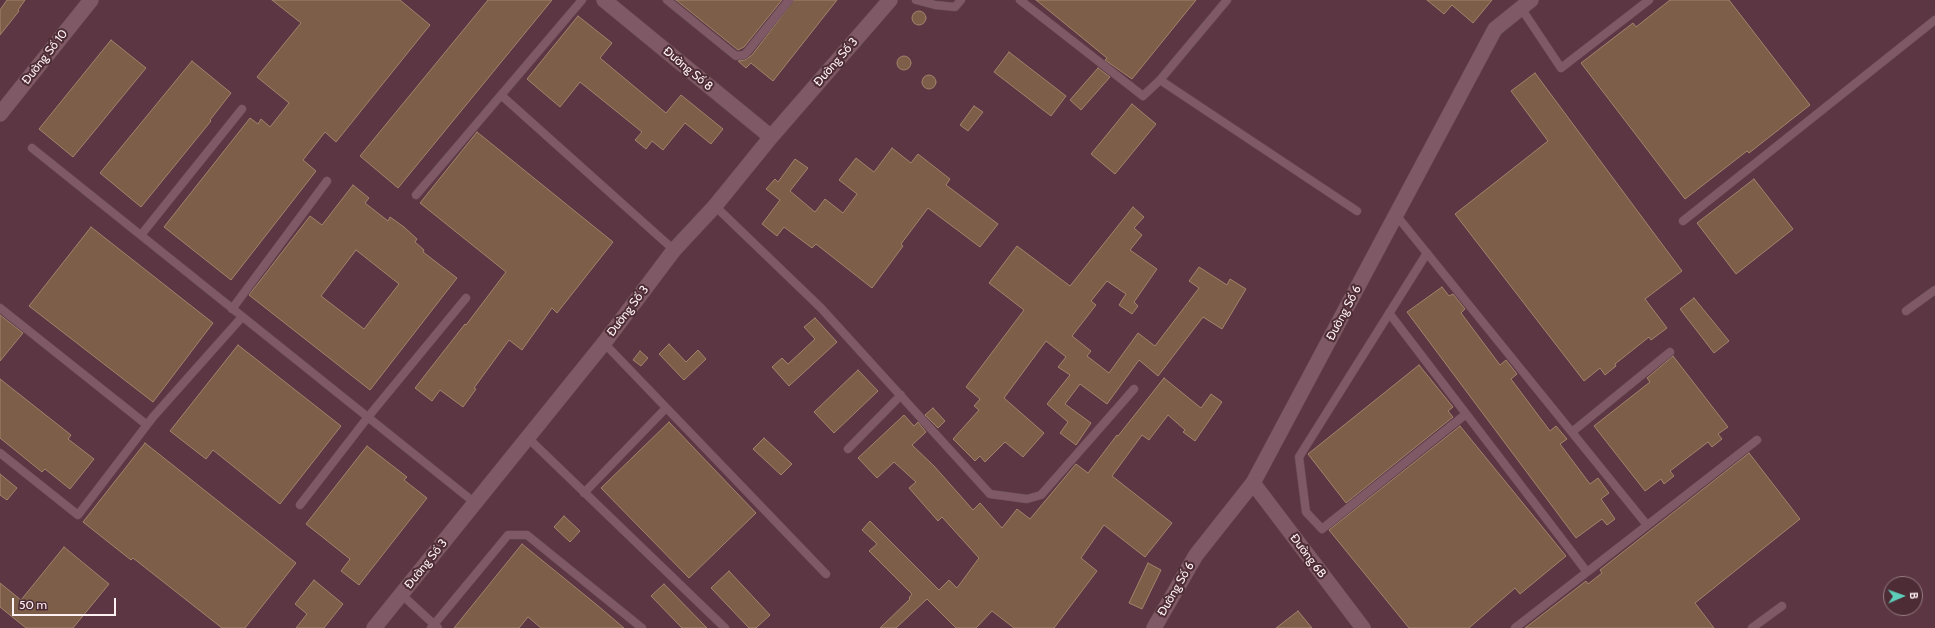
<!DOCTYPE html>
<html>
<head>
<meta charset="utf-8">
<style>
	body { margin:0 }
	#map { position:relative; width:1935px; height:628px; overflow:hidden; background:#4d2c36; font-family:Cabin,sans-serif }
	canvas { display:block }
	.north { position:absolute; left:1883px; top:576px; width:40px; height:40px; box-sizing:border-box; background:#4d2c36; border:1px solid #947b82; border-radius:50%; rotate:88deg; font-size:11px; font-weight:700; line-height:16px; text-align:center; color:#fef1f4 }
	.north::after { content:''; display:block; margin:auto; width:14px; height:18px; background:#5dceb9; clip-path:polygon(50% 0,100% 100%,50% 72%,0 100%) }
	.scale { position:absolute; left:12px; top:598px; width:104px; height:18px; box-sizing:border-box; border:2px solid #fef1f4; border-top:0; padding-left:5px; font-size:12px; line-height:14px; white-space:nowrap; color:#fef1f4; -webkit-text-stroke:3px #4d2c36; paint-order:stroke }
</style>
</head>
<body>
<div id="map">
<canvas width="1935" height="628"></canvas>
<div class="north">B</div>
<div class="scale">50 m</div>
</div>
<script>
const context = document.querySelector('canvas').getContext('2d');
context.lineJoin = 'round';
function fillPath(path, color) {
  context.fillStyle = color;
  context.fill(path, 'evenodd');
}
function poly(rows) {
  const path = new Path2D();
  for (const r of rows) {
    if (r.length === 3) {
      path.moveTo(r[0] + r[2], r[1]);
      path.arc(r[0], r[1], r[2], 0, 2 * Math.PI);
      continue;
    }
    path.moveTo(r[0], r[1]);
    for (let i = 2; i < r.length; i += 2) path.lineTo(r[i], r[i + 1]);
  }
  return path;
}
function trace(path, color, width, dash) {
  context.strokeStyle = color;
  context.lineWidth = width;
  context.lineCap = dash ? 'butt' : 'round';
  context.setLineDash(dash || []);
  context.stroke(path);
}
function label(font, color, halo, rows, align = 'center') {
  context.font = font + ' Cabin,sans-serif';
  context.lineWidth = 4;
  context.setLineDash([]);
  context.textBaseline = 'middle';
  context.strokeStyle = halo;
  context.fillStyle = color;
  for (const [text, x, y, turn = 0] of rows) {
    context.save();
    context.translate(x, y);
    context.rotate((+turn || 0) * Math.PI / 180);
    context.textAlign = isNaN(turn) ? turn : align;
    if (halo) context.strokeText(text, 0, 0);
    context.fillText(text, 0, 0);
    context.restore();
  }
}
const built = poly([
	[0,0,1935,0,1935,628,0,628],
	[1891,584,1915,584,1915,608,1891,608]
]);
const building = poly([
	[7,0,25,0,18,10,19,11,0,35,0,10,7,0],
	[272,0,400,0,430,25,336,142,325,132,303,160,316,171,231,280,164,227,250,118,258,124,261,119,270,127,289,103,257,77,301,23,272,0],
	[488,0,552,0,398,188,360,156,488,0],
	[676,0,782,0,744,47,738,50,676,0],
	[794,0,837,0,773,81,751,63,746,68,738,61,745,60,752,55,794,0],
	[1036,0,1196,0,1132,79,1105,60,1107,58,1036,0],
	[1427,0,1492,0,1473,23,1452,5,1444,14,1427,0],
	[1670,0,1729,0,1810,105,1749,153,1747,151,1685,199,1581,63,1633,23,1636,27,1670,0],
	[919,18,7],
	[578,16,612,43,600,58,666,113,681,95,723,129,711,144,685,123,663,150,652,141,646,149,635,140,642,132,580,82,560,107,527,79,578,16],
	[111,40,146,68,73,157,39,129,111,40],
	[1009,52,1066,96,1051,116,994,72,1009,52],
	[904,63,7],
	[192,61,231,93,210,120,211,121,141,207,100,173,192,61],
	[1098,68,1110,77,1081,110,1070,100,1098,68],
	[1535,73,1682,271,1645,299,1667,328,1651,340,1649,337,1615,364,1616,366,1605,375,1600,368,1584,381,1455,214,1548,141,1511,91,1535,73],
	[929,82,7],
	[1132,104,1156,124,1115,174,1091,154,1132,104],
	[974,106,983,112,968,131,960,125,974,106],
	[477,132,613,242,557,313,552,308,522,350,509,340,474,388,476,389,463,407,440,390,432,401,415,388,465,324,466,325,506,272,420,203,477,132],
	[892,148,911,163,918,154,950,179,946,185,998,224,980,247,928,208,901,244,903,246,872,288,816,244,812,248,784,227,777,236,762,224,780,200,766,189,775,179,778,182,795,159,808,168,790,191,815,212,825,199,843,213,857,194,839,180,856,158,874,172,892,148],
	[1754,179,1793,229,1736,274,1697,223,1754,179],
	[353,185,369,198,365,203,388,221,390,217,404,227,417,239,415,242,424,250,423,252,457,278,370,390,249,295,310,216,322,225,353,185],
	[356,250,399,284,364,329,321,296,356,250],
	[1133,207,1144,217,1134,228,1142,235,1130,250,1157,269,1134,302,1138,306,1132,314,1119,305,1126,294,1107,281,1091,301,1096,305,1072,336,1091,351,1087,356,1109,373,1138,333,1155,346,1199,288,1189,281,1199,267,1227,285,1230,279,1246,289,1222,329,1203,317,1158,376,1139,360,1107,404,1080,384,1065,404,1091,423,1076,445,1060,433,1068,422,1047,404,1070,375,1058,367,1066,357,1046,341,1004,398,1044,433,1023,457,1005,442,985,462,980,456,975,461,953,439,979,410,974,406,980,399,966,387,1024,310,989,283,1017,246,1070,286,1133,207],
	[91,227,213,323,153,402,29,306,91,227],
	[1442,287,1449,296,1453,294,1465,309,1461,313,1500,365,1506,360,1517,374,1511,379,1550,431,1556,426,1567,439,1560,444,1590,484,1598,478,1609,493,1601,499,1615,519,1607,525,1602,519,1576,538,1407,312,1442,287],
	[1694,298,1729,341,1714,353,1680,309,1694,298],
	[0,315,23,333,0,361,0,315],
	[815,318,837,342,789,386,772,367,782,358,788,364,815,339,804,327,815,318],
	[669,344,686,362,698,350,706,359,684,380,659,354,669,344],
	[238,345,341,426,280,504,213,450,206,459,170,431,238,345],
	[640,351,648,358,641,366,633,360,640,351],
	[1673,356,1728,427,1718,434,1722,439,1712,447,1708,442,1670,471,1674,476,1664,484,1661,479,1645,491,1594,426,1650,382,1647,378,1673,356],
	[1419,365,1453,407,1448,411,1453,417,1346,503,1308,454,1419,365],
	[858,370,878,391,834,433,814,412,858,370],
	[1164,378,1201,408,1211,394,1222,402,1195,441,1183,432,1185,430,1168,415,1149,440,1142,435,1112,476,1172,523,1145,557,1104,525,1081,558,1097,571,1054,628,1014,628,992,611,976,628,956,628,927,599,896,628,880,628,910,599,909,598,912,594,869,551,877,544,862,530,870,521,939,590,949,580,957,588,979,558,942,517,938,521,909,488,916,482,894,462,877,478,858,458,904,415,914,426,918,422,926,432,912,445,934,466,973,510,980,503,1002,528,1017,509,1030,519,1076,464,1088,473,1117,435,1118,436,1164,378],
	[0,379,71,435,68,439,94,459,70,489,45,469,42,472,0,438,0,379],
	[933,408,945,421,938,428,925,415,933,408],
	[669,422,756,513,689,578,601,488,669,422],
	[1460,426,1566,556,1520,594,1515,588,1469,628,1409,628,1329,530,1460,426],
	[764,438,792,464,781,475,753,449,764,438],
	[145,443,296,563,245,628,222,628,133,558,131,560,83,522,145,443],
	[367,446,407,477,404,480,427,498,359,585,341,571,350,559,306,524,367,446],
	[1749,453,1800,519,1695,603,1714,628,1525,628,1586,581,1588,584,1602,573,1600,570,1749,453],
	[0,474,17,488,7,500,0,495,0,474],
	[564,516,580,531,570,542,554,527,564,516],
	[522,544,597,605,624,628,541,628,528,617,519,628,454,628,522,544],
	[64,547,109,584,73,628,26,628,0,607,0,583,21,600,64,547],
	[1148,563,1161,570,1142,609,1129,603,1148,563],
	[729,571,770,615,756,628,749,628,711,588,729,571],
	[314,580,343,604,324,628,296,628,307,614,295,604,314,580],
	[664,584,707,628,682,628,651,596,664,584],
	[1298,611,1312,628,1276,628,1298,611]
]);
const lane = poly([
	[667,0,736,56,744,55,748,51,789,0],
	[916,0,935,5,955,7,961,0],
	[1020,0,1143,96,1160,80,1227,0],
	[1521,8,1561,68,1649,0],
	[1160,80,1357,211],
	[501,95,674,250],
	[32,148,475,503],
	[416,195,582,0],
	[715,206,821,308,990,494,1027,499,1041,495,1134,389],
	[1396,215,1647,525],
	[1683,221,1935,20],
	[141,235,242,109],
	[1427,253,1299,457,1306,512,1322,529,1466,414],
	[0,308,147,425],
	[232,309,327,181],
	[1906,311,1935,290],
	[1389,313,1587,572],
	[604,343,826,574],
	[1572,432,1670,352],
	[528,438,725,628],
	[848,449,901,395],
	[0,453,78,515,153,417,242,317],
	[584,493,666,408],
	[300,505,368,417,466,298],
	[401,594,438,628],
	[431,628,508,535,527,535,642,628],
	[1515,628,1757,440],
	[1752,628,1782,606]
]);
const street = poly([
	[604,0,771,137],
	[0,114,91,0],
	[1253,483,1363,628],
	[374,628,604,343,674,250,715,206,771,137,890,0],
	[1154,628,1196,555,1253,483,1495,29,1531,0]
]);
const streetNames = [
	["Đường Số 10",45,57,-52],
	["Đường Số 3",836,62,-49],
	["Đường Số 8",688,69,40],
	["Đường Số 3",628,311,-53],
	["Đường Số 6",1344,313,-62],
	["Đường 6B",1308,556,53],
	["Đường Số 3",426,564,-51],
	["Đường Số 6",1176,589,-60]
];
fillPath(built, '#5d3643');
fillPath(building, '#7d5f49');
trace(building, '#a1836b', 1);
trace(lane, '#674d56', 9);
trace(street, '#674d56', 16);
trace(lane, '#7f5965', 8);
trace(street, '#7f5965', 15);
label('12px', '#fef1f4', '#4d2c36', streetNames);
</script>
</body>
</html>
